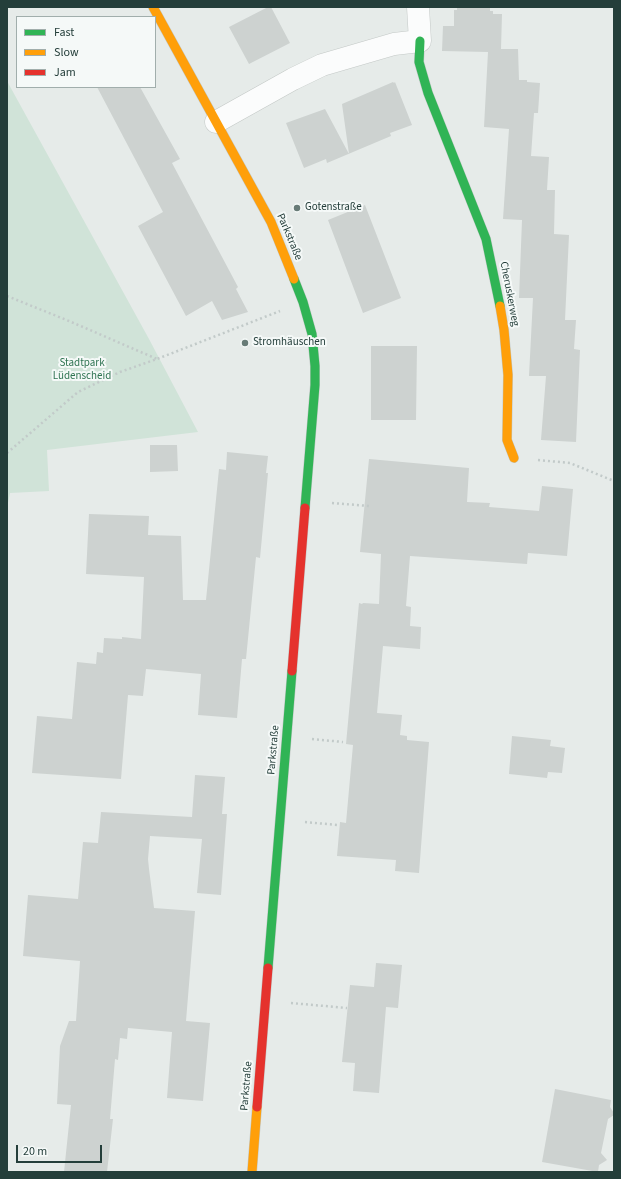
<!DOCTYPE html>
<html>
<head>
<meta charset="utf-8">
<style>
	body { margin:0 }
	#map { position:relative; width:621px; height:1179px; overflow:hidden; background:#e6ebe9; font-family:"Source Sans 3",sans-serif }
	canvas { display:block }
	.frame { position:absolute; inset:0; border:8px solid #243e3a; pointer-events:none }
	.legend { position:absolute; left:16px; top:16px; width:140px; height:72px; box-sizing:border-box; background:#f5f9f8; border:1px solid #a1aeac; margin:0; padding:5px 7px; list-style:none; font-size:12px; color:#243e3a }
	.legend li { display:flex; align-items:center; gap:8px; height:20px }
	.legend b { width:20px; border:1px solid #a1aeac }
	.scale { position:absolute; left:16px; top:1145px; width:86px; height:18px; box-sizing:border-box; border:2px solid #243e3a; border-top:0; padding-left:5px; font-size:12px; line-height:14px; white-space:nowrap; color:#243e3a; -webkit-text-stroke:3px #f5f9f8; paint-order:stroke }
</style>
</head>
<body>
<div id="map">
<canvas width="621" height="1179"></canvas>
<div class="frame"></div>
<ul class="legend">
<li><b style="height:5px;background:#30b455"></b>Fast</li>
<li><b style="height:5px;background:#ff9f0a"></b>Slow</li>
<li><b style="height:5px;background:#e5322d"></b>Jam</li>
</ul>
<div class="scale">20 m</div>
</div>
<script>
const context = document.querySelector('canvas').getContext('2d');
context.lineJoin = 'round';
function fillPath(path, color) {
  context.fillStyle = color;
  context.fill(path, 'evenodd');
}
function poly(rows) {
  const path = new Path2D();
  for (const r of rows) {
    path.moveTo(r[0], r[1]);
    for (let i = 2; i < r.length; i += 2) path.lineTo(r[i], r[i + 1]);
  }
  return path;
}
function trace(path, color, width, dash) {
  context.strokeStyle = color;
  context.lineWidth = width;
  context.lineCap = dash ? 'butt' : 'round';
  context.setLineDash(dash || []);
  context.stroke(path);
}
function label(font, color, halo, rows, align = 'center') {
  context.font = font + ' "Source Sans 3",sans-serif';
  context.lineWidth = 4;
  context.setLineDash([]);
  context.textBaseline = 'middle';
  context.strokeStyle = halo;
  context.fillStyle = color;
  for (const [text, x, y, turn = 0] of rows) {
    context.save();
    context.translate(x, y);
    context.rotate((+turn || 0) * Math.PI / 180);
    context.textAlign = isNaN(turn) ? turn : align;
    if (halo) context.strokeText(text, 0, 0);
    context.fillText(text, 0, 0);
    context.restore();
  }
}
const green = poly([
	[7,81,149,339,198,432,47,450,49,491,10,493,7,508]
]);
const building = poly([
	[268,7,271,7,290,43,249,64,229,27],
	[457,7,490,7,490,11,493,11,493,14,502,14,501,49,518,49,519,80,527,80,527,82,540,83,538,113,534,113,531,156,549,157,547,190,555,190,554,234,569,235,565,320,576,320,574,349,580,350,576,442,541,440,546,376,529,376,533,298,519,298,522,220,503,219,509,129,484,127,488,52,442,51,443,26,454,26,454,10,457,10],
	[393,82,394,83,395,82,412,125,390,133,391,136,327,163,326,159,304,168,286,123,325,109,349,154,342,104],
	[97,87,140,87,180,159,172,163,238,287,236,289,248,312,222,320,212,301,186,316,138,226,163,212],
	[365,205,401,298,363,313,328,220],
	[371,346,417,346,416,420,371,420],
	[150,445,177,445,178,471,150,472],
	[227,452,268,456,266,473,268,473,260,558,256,557,246,659,242,659,237,718,198,715,201,674,146,669,143,696,128,695,121,779,32,773,37,716,72,719,77,662,96,664,97,652,103,653,104,638,122,639,122,637,141,639,144,577,86,574,89,514,149,516,148,535,181,536,183,600,206,600,219,469,226,470],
	[369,459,469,468,467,502,490,503,489,507,539,511,542,486,573,489,567,556,528,553,527,564,410,556,406,606,411,607,410,626,421,627,420,649,383,646,377,713,402,715,400,735,407,736,407,740,429,742,419,873,395,871,396,860,337,856,340,822,346,823,353,745,346,744,359,603,362,604,363,603,379,604,381,554,360,552],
	[512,736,551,740,550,746,565,748,562,773,548,772,547,778,509,774],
	[195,775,225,777,222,814,227,814,221,895,197,893,202,839,150,836,148,859,149,869,154,908,195,911,186,1021,210,1023,203,1101,167,1098,172,1032,128,1028,127,1039,120,1038,118,1060,115,1059,110,1119,113,1119,107,1172,64,1172,71,1105,57,1104,60,1046,69,1021,76,1021,80,961,23,956,28,895,78,899,83,842,98,843,101,812,192,817],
	[376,963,402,965,398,1008,386,1007,379,1093,353,1091,355,1063,342,1062,350,985,374,987],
	[555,1089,611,1100,610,1107,614,1113,614,1115,608,1119,601,1153,607,1160,599,1165,598,1172,542,1162]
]);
const path = poly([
	[7,296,69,321,157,359],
	[7,453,78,392,120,372,157,359,280,311],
	[538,460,570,463,614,481],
	[332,503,369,506],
	[312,739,343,742],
	[305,822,337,825],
	[291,1003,347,1008]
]);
const street = poly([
	[216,122,293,79,322,65,394,44,420,41,418,7]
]);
const fast = poly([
	[420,41,419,62,428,93,486,239,500,306],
	[294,279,303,302,312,334,315,366,315,385,305,508],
	[268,968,292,671]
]);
const slow = poly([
	[153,7,271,222,294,279],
	[500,306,504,330,508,375,507,440,514,458],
	[252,1172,257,1107]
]);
const jam = poly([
	[292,671,305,508],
	[257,1107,268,968]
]);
const markers = [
	[297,208,4,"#687b77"],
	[245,343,4,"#687b77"]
];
const poiNames = [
	["Gotenstraße",305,208],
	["Stromhäuschen",253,343]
];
const streetNames = [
	["Parkstraße",289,237,67],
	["Cheruskerweg",509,294,79],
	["Parkstraße",274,750,-85],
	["Parkstraße",247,1086,-85]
];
const parkNames = [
	["Stadtpark",82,364],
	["Lüdenscheid",82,377]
];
fillPath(green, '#d0e3d8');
fillPath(building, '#cdd2d0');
trace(street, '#c3c8c6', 23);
trace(fast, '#c2c8c6', 10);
trace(slow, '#c2c8c6', 10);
trace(jam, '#c2c8c6', 10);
trace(path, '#c2cac9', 2.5, [2, 3]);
trace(street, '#fbfcfc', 22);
trace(fast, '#30b455', 9);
trace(slow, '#ff9f0a', 9);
trace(jam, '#e5322d', 9);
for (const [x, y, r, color] of markers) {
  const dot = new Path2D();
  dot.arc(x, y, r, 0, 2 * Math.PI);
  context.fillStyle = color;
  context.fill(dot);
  trace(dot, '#f5f9f8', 1.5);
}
label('11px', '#243e3a', '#f5f9f8', poiNames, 'left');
label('11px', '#243e3a', '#f5f9f8', streetNames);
label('11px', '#2f7452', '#f5f9f8', parkNames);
</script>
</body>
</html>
